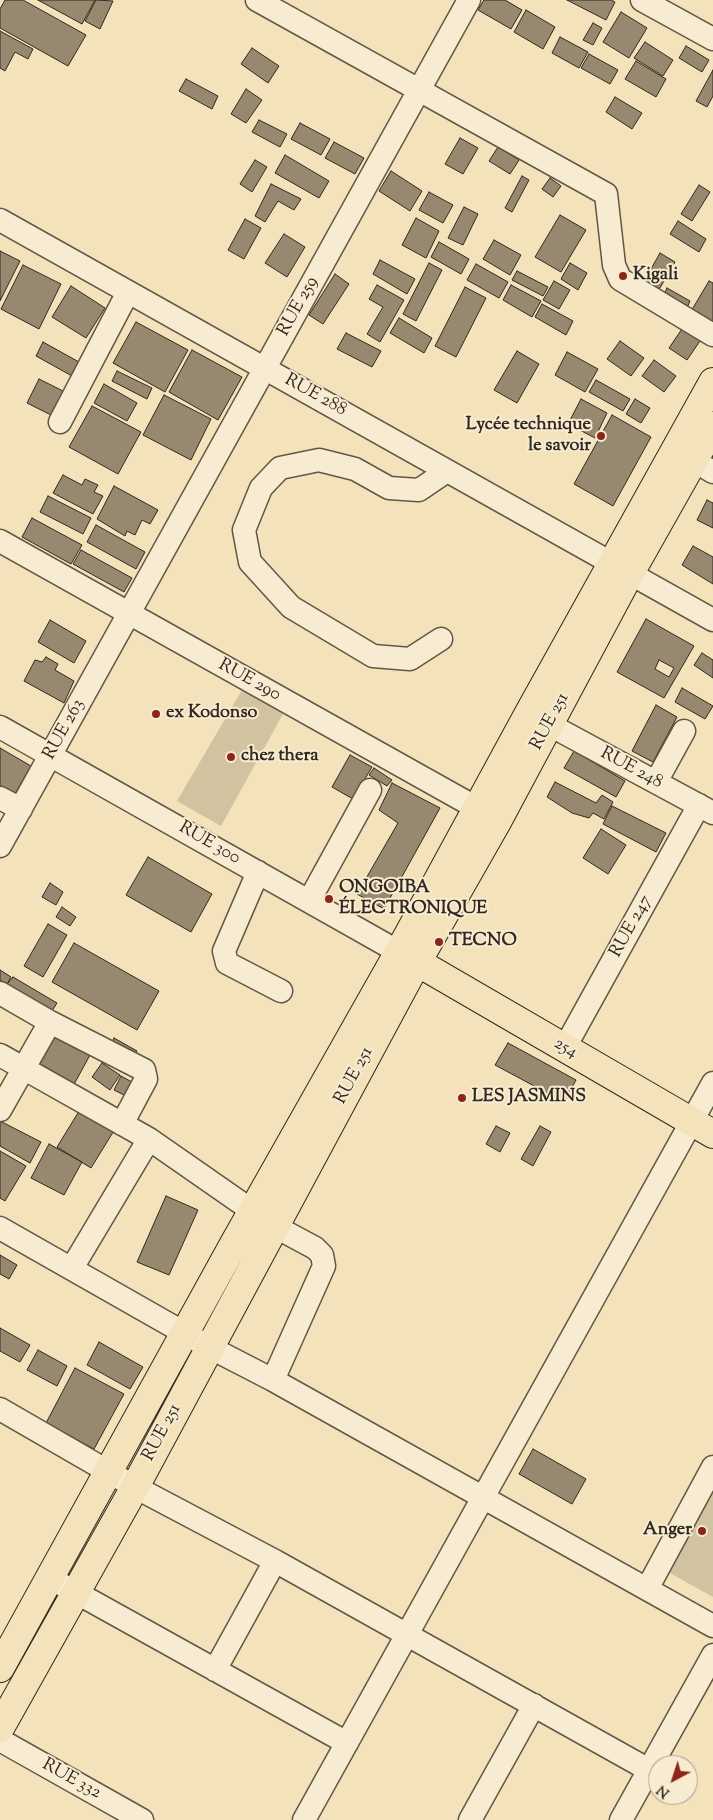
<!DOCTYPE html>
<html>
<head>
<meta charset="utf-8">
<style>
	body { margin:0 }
	#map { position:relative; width:713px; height:1820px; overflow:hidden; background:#f3e2ba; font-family:"Sorts Mill Goudy",serif }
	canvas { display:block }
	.north { position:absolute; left:648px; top:1755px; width:50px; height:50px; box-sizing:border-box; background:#f7ecd2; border:1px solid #a89e8a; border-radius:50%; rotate:220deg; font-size:14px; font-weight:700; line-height:20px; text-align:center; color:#31291f }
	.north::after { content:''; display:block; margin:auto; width:18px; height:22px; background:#8f2418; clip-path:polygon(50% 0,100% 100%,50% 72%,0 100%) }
</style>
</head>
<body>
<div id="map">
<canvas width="713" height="1820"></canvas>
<div class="north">N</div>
</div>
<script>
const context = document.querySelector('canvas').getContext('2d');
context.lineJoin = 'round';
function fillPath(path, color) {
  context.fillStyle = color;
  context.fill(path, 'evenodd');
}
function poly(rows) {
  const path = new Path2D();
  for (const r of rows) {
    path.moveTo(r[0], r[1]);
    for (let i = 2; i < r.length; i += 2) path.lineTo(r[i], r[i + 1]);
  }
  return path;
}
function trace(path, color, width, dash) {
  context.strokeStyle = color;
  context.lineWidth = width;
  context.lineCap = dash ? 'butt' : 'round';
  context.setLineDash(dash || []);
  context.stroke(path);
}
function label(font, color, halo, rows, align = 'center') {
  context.font = font + ' "Sorts Mill Goudy",serif';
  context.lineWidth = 4;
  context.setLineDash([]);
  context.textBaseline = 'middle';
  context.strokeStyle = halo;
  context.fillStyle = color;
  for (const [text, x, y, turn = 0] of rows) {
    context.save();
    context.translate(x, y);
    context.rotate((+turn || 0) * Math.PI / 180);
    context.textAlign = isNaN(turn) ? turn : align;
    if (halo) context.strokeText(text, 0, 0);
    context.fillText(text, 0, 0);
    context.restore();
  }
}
const green = poly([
	[242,690,283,714,221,826,177,801],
	[713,1490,713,1597,668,1572]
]);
const building = poly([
	[5,0,23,0,86,35,68,66,0,28,0,9,5,0],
	[38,0,95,0,82,24,38,0],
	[96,0,113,1,100,29,85,21,96,0],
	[484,0,505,0,522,10,511,29,478,10,484,0],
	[567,0,611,0,615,2,606,20,567,0],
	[526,10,555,27,543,49,514,32,526,10],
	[621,12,647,28,629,58,603,42,621,12],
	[593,23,602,28,593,45,583,40,593,23],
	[0,31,33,49,28,59,15,52,5,71,0,68,0,31],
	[560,37,588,52,579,68,552,53,560,37],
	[645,42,673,60,663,76,634,58,645,42],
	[686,46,709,60,702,72,679,58,686,46],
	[252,48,279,66,268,83,241,64,252,48],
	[589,54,618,70,610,84,581,68,589,54],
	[636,61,666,79,656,97,625,79,636,61],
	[713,70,713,96,707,107,696,101,713,70],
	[186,79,218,96,212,109,179,91,186,79],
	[246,89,262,100,246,123,231,114,246,89],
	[615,97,642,113,632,129,606,112,615,97],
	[259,120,287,134,280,147,252,132,259,120],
	[300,123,330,139,321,155,291,139,300,123],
	[460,138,478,148,463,174,445,164,460,138],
	[334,142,364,158,355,174,325,158,334,142],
	[498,147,519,160,510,174,489,161,498,147],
	[285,155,329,181,319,198,275,173,285,155],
	[255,160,267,167,252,192,240,184,255,160],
	[391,171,422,191,410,211,379,191,391,171],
	[522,176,529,180,512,212,505,208,522,176],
	[550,178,561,186,553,197,542,189,550,178],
	[271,184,301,199,294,210,278,201,265,222,255,216,271,184],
	[699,185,710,192,692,221,681,214,699,185],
	[429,192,453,205,443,223,419,210,429,192],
	[464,207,478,214,463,245,448,238,464,207],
	[560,215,586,230,561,272,535,257,560,215],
	[416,218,439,231,426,258,402,245,416,218],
	[245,219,261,228,244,259,228,250,245,219],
	[678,221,706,239,699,252,670,234,678,221],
	[284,234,305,247,287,277,265,263,284,234],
	[494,240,521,255,510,275,483,259,494,240],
	[439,242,469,259,461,274,431,257,439,242],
	[0,251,20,261,0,301,0,251],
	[660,253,675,262,657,293,642,285,660,253],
	[380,260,415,279,407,294,373,274,380,260],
	[429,263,442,270,416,321,403,314,429,263],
	[570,263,587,273,578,290,561,279,570,263],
	[476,264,508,282,499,298,467,280,476,264],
	[23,265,61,284,39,329,1,309,23,265],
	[517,271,548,287,543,296,512,280,517,271],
	[335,274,349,284,323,324,309,315,335,274],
	[554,281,570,290,559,309,543,300,554,281],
	[709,281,713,283,713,324,690,313,709,281],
	[377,285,404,300,380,342,367,334,383,307,369,299,377,285],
	[511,285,541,301,532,317,503,300,511,285],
	[71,286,105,308,86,338,52,317,71,286],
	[465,287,486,298,456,357,435,346,465,287],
	[667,288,690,301,686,310,663,297,667,288],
	[542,304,573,321,566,335,535,317,542,304],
	[399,318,432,338,424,353,390,333,399,318],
	[136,322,188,350,165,392,113,363,136,322],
	[684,326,702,338,687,360,669,348,684,326],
	[346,333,381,351,372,367,337,349,346,333],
	[620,341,644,358,631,376,607,359,620,341],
	[43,342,79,362,72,376,36,356,43,342],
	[192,350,242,377,218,420,169,392,192,350],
	[517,351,539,364,517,403,494,390,517,351],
	[567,352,598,369,585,392,555,375,567,352],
	[654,360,676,376,664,392,642,376,654,360],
	[117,371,152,388,147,399,112,381,117,371],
	[39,379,65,392,53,416,27,403,39,379],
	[596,380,630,399,623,411,589,392,596,380],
	[104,384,137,403,127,421,94,403,104,384],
	[164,395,211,419,191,460,143,435,164,395],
	[581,399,607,413,595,438,568,424,581,399],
	[635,399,650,408,641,423,626,414,635,399],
	[92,406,141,432,118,474,69,447,92,406],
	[612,415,651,437,613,506,574,484,612,415],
	[63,475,82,485,85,479,98,485,94,492,103,496,93,514,53,493,63,475],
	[114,486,158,510,150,524,142,520,135,535,127,531,125,536,97,519,114,486],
	[48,496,91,518,83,534,40,512,48,496],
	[707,500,713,503,713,528,697,520,707,500],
	[32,518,82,545,71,564,22,537,32,518],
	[96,525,145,552,136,569,87,542,96,525],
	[693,546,713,557,713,584,682,565,693,546],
	[81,550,132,578,124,592,73,564,81,550],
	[646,619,694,646,664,698,617,672,646,619],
	[659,660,674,668,669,677,655,669,659,660],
	[50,620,86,641,74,663,38,642,50,620],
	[702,653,713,660,713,678,694,665,702,653],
	[46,657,58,664,55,670,74,681,64,703,24,681,35,660,42,662,46,657],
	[682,688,713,706,705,719,675,702,682,688],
	[656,705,677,717,653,762,632,751,656,705],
	[0,748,31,766,11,801,0,794,0,748],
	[574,751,625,781,616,797,564,768,574,751],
	[350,755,372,767,353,799,332,787,350,755],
	[374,768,392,780,387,786,369,775,374,768],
	[555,782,596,803,602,795,613,802,604,819,593,813,589,818,572,813,547,797,555,782],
	[392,783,440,808,384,909,357,894,398,823,379,810,392,783],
	[612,806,666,833,656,852,603,824,612,806],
	[601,829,626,845,608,874,583,858,601,829],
	[148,857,212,894,191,932,126,895,148,857],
	[50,883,63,892,56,905,42,897,50,883],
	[62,907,76,917,70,926,56,917,62,907],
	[48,924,67,935,43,977,24,966,48,924],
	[74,943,159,991,137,1030,52,982,74,943],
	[0,970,11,977,7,984,0,980,0,970],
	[13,977,57,1003,52,1011,7,984,13,977],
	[56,1035,90,1055,72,1088,38,1067,56,1035],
	[114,1038,137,1051,132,1059,110,1046,114,1038],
	[508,1043,576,1080,564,1102,495,1065,508,1043],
	[102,1063,120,1075,110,1090,92,1077,102,1063],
	[121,1076,139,1086,132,1099,114,1090,121,1076],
	[81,1108,115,1129,91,1168,57,1147,81,1108],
	[0,1121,41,1142,30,1163,0,1146,0,1121],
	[496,1126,510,1133,500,1152,486,1144,496,1126],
	[540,1126,551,1132,533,1166,521,1159,540,1126],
	[49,1144,82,1162,64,1195,31,1178,49,1144],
	[0,1151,26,1166,5,1201,0,1198,0,1151],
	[166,1196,198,1210,169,1275,137,1262,166,1196],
	[0,1255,17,1265,9,1279,0,1274,0,1255],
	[0,1328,30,1345,20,1362,0,1351,0,1328],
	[99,1342,143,1367,130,1389,87,1365,99,1342],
	[38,1350,67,1366,57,1386,27,1370,38,1350],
	[75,1368,124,1394,94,1449,46,1423,75,1368],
	[533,1449,586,1479,572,1504,519,1474,533,1449]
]);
const minor = poly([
	[257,0,606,194,614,265,620,279,713,335],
	[642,0,713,39],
	[0,220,713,620],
	[60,422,128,292],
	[694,461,713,472],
	[0,541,491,816],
	[441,639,410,659,373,656,291,607,250,562,244,530,261,488,280,468,319,460,355,469,389,488,419,490,447,471],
	[535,717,713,813],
	[0,727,413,960],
	[656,782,684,731],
	[0,798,21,809],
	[0,846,469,0],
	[258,872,224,951,227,963,281,991],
	[309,901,370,790],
	[0,993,50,1022,144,1070,146,1079,122,1124],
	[564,1049,699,805],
	[0,1055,149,1139,274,1226,315,1248,322,1255,324,1266,273,1380],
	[0,1110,50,1022],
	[0,1228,209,1347,273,1380,713,1626],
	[72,1268,149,1139],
	[0,1409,135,1487,275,1561,649,1770],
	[50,1578,347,1743],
	[647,1589,713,1467],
	[215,1670,275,1561],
	[0,1740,142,1820],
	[304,1820,713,1083],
	[470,1820,534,1705],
	[621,1820,713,1655]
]);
const major = poly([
	[417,962,713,1134],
	[0,1668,235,1242,399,952,529,713,713,382],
	[0,1728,135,1487,417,962,498,820,630,573,713,426]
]);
const markers = [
	[623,276,5,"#8f2418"],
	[601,436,5,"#8f2418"],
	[156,714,5,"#8f2418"],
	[231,757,5,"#8f2418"],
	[329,899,5,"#8f2418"],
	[439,942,5,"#8f2418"],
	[462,1098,5,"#8f2418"],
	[702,1531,5,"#8f2418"]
];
const poiNames = [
	["Kigali",633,276],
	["Lycée technique",591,426,"right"],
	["le savoir",591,447,"right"],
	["ex Kodonso",166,714],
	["chez thera",241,757],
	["ONGOIBA",339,889],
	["ÉLECTRONIQUE",339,910],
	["TECNO",449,942],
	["LES JASMINS",472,1098],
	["Anger",692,1531,"right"]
];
const streetNames = [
	["RUE 259",299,307,-61],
	["RUE 288",315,396,29],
	["RUE 290",249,681,29],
	["RUE 251",551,722,-62],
	["RUE 263",65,730,-61],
	["RUE 248",631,769,28],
	["RUE 300",209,844,30],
	["RUE 247",632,927,-61],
	["254",565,1049,30],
	["RUE 251",355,1076,-62],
	["RUE 251",163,1433,-62],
	["RUE 332",71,1780,29]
];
fillPath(green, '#d2c3a0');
fillPath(building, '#968970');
trace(building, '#31291f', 1);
trace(minor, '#625746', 25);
trace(major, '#31291f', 30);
trace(minor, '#f7ecd2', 22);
trace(major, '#f3e2ba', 28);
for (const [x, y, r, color] of markers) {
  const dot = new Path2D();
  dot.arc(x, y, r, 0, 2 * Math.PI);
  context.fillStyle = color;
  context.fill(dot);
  trace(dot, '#f7ecd2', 2);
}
label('bold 18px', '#31291f', '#f7ecd2', poiNames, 'left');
label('18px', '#31291f', '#f7ecd2', streetNames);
</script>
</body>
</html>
